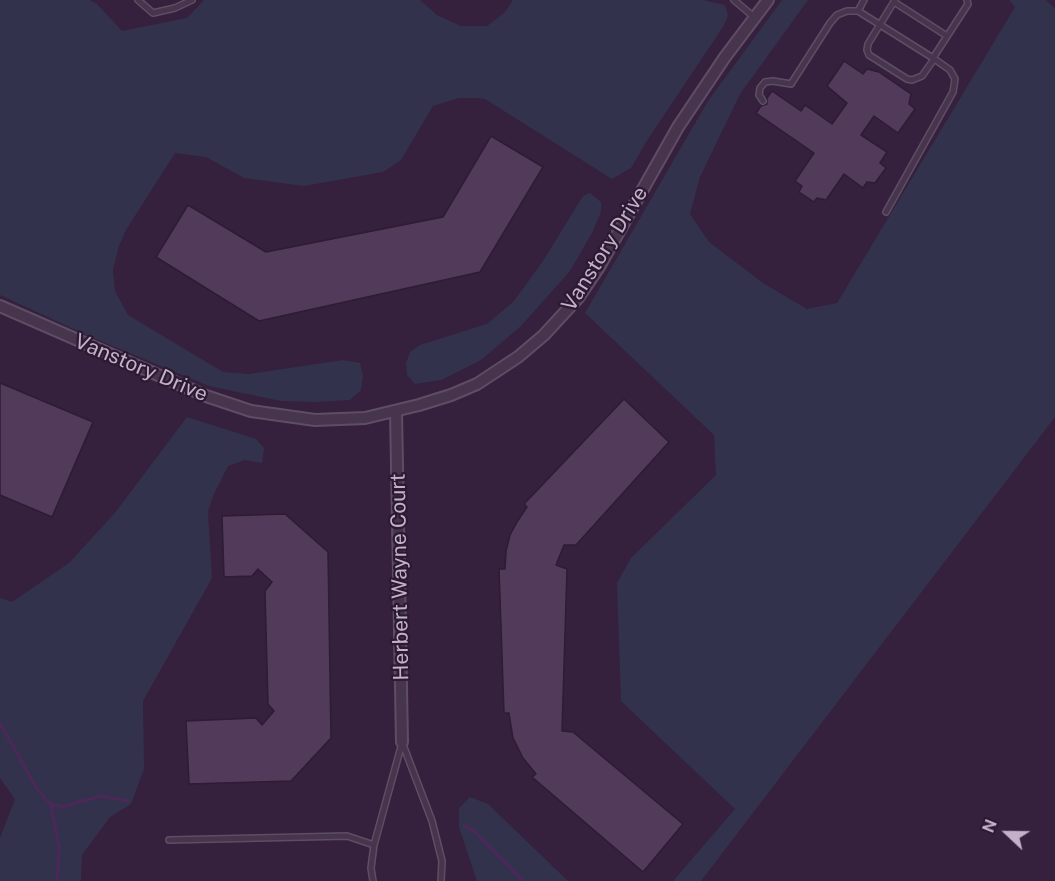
<!DOCTYPE html>
<html>
<head>
<meta charset="utf-8">
<style>
	body { margin:0 }
	#map { position:relative; width:1055px; height:881px; overflow:hidden; background:#35203d; font-family:"Public Sans",sans-serif }
	canvas { display:block }
	.north { position:absolute; left:977px; top:803px; width:60px; height:60px; -webkit-text-stroke:4px #2b1a32; paint-order:stroke; rotate:292deg; font-size:16px; font-weight:700; line-height:24px; text-align:center; color:#c3b0c9 }
	.north::after { content:''; display:block; margin:auto; width:21px; height:27px; background:#c3b0c9; clip-path:polygon(50% 0,100% 100%,50% 72%,0 100%) }
</style>
</head>
<body>
<div id="map">
<canvas width="1055" height="881"></canvas>
<div class="north">N</div>
</div>
<script>
const context = document.querySelector('canvas').getContext('2d');
context.lineJoin = 'round';
function fillPath(path, color) {
  context.fillStyle = color;
  context.fill(path, 'evenodd');
}
function poly(rows) {
  const path = new Path2D();
  for (const r of rows) {
    path.moveTo(r[0], r[1]);
    for (let i = 2; i < r.length; i += 2) path.lineTo(r[i], r[i + 1]);
  }
  return path;
}
function trace(path, color, width, dash) {
  context.strokeStyle = color;
  context.lineWidth = width;
  context.lineCap = dash ? 'butt' : 'round';
  context.setLineDash(dash || []);
  context.stroke(path);
}
function label(font, color, halo, rows, align = 'center') {
  context.font = font + ' "Public Sans",sans-serif';
  context.lineWidth = 4.5;
  context.setLineDash([]);
  context.textBaseline = 'middle';
  context.strokeStyle = halo;
  context.fillStyle = color;
  for (const [text, x, y, turn = 0] of rows) {
    context.save();
    context.translate(x, y);
    context.rotate((+turn || 0) * Math.PI / 180);
    context.textAlign = isNaN(turn) ? turn : align;
    if (halo) context.strokeText(text, 0, 0);
    context.fillText(text, 0, 0);
    context.restore();
  }
}
const green = poly([
	[0,0,90,0,97,4,122,31,187,18,204,0,420,0,437,15,461,26,487,26,505,12,513,0,703,0,725,5,728,16,723,27,646,142,631,168,612,179,485,99,476,98,459,98,433,106,401,160,383,172,304,186,244,178,206,157,175,153,126,230,119,246,113,270,115,291,128,315,223,372,249,374,343,360,360,363,363,376,361,390,350,400,317,402,281,401,209,386,91,337,0,295],
	[782,0,808,0,740,94,700,177,690,214,709,242,763,283,807,309,837,303,1015,7,1009,0,1046,0,1055,9,1055,417,701,881,673,881,735,809,621,701,617,583,631,558,716,475,714,435,585,313,708,101],
	[590,193,601,202,601,212,592,233,570,271,521,326,481,360,441,380,415,384,407,375,406,363,410,352,420,345,487,324,514,301,543,261,583,196],
	[187,417,256,439,264,448,262,463,245,460,228,466,213,496,208,512,212,578,143,701,144,769,131,804,110,817,82,855,81,881,0,881,0,838,15,799,0,778,0,598,12,602,69,563,114,514],
	[470,797,488,804,568,881,477,881,459,827,459,808]
]);
const stream = poly([
	[0,723,37,789,51,805,59,847,57,881],
	[52,804,62,807,101,796,128,801],
	[464,826,472,829,523,881]
]);
const building = poly([
	[844,61,863,74,867,69,879,72,911,94,909,104,915,109,898,133,874,116,861,135,887,152,880,163,886,168,875,183,867,182,863,188,844,174,826,200,817,198,814,202,799,192,802,186,795,181,814,153,756,113,761,106,767,104,767,98,772,91,801,111,805,105,832,124,847,103,827,86,844,61],
	[491,136,543,167,480,272,259,321,156,257,188,205,266,252,443,217,491,136],
	[0,383,93,422,52,517,0,495,0,383],
	[624,399,669,442,576,545,564,545,556,565,567,569,562,731,573,732,683,824,643,872,532,777,536,774,523,758,513,738,509,713,504,713,499,569,505,569,506,551,510,535,517,522,527,507,524,504,624,399],
	[285,514,328,552,331,738,291,781,189,784,186,721,256,718,262,725,274,711,268,704,265,591,272,582,258,569,252,576,224,577,222,516,285,514]
]);
const service = poly([
	[138,0,153,13,175,8,192,0],
	[734,0,754,17],
	[895,0,868,44,867,50,869,55,907,79,912,80,922,76,934,59],
	[894,2,947,36],
	[858,11,864,0],
	[763,101,759,95,760,88,765,82,773,81,791,84,830,23,837,15,847,11,858,11,933,58],
	[886,212,953,92,955,79,950,70,933,58,968,4,967,0],
	[402,742,432,821,442,861,441,881],
	[169,840,347,836,374,845],
	[373,881,371,868,374,845,402,743]
]);
const minor = poly([
	[0,306,206,396,251,411,315,420,365,418,419,405,451,395,477,384,518,357,544,335,578,298,599,267,678,127,725,57,768,0],
	[396,411,402,742]
]);
const streetNames = [
	["Vanstory Drive",605,249,-58],
	["Vanstory Drive",141,368,23],
	["Herbert Wayne Court",400,577,-91]
];
fillPath(green, '#33324d');
trace(stream, '#4c2859', 3);
fillPath(building, '#523a5b');
trace(building, '#2e1c34', 1.5);
trace(service, '#5f4d65', 8);
trace(minor, '#5f4d65', 14);
trace(service, '#47344d', 5);
trace(minor, '#47344d', 10);
label('21px', '#c3b0c9', '#2b1a32', streetNames);
</script>
</body>
</html>
